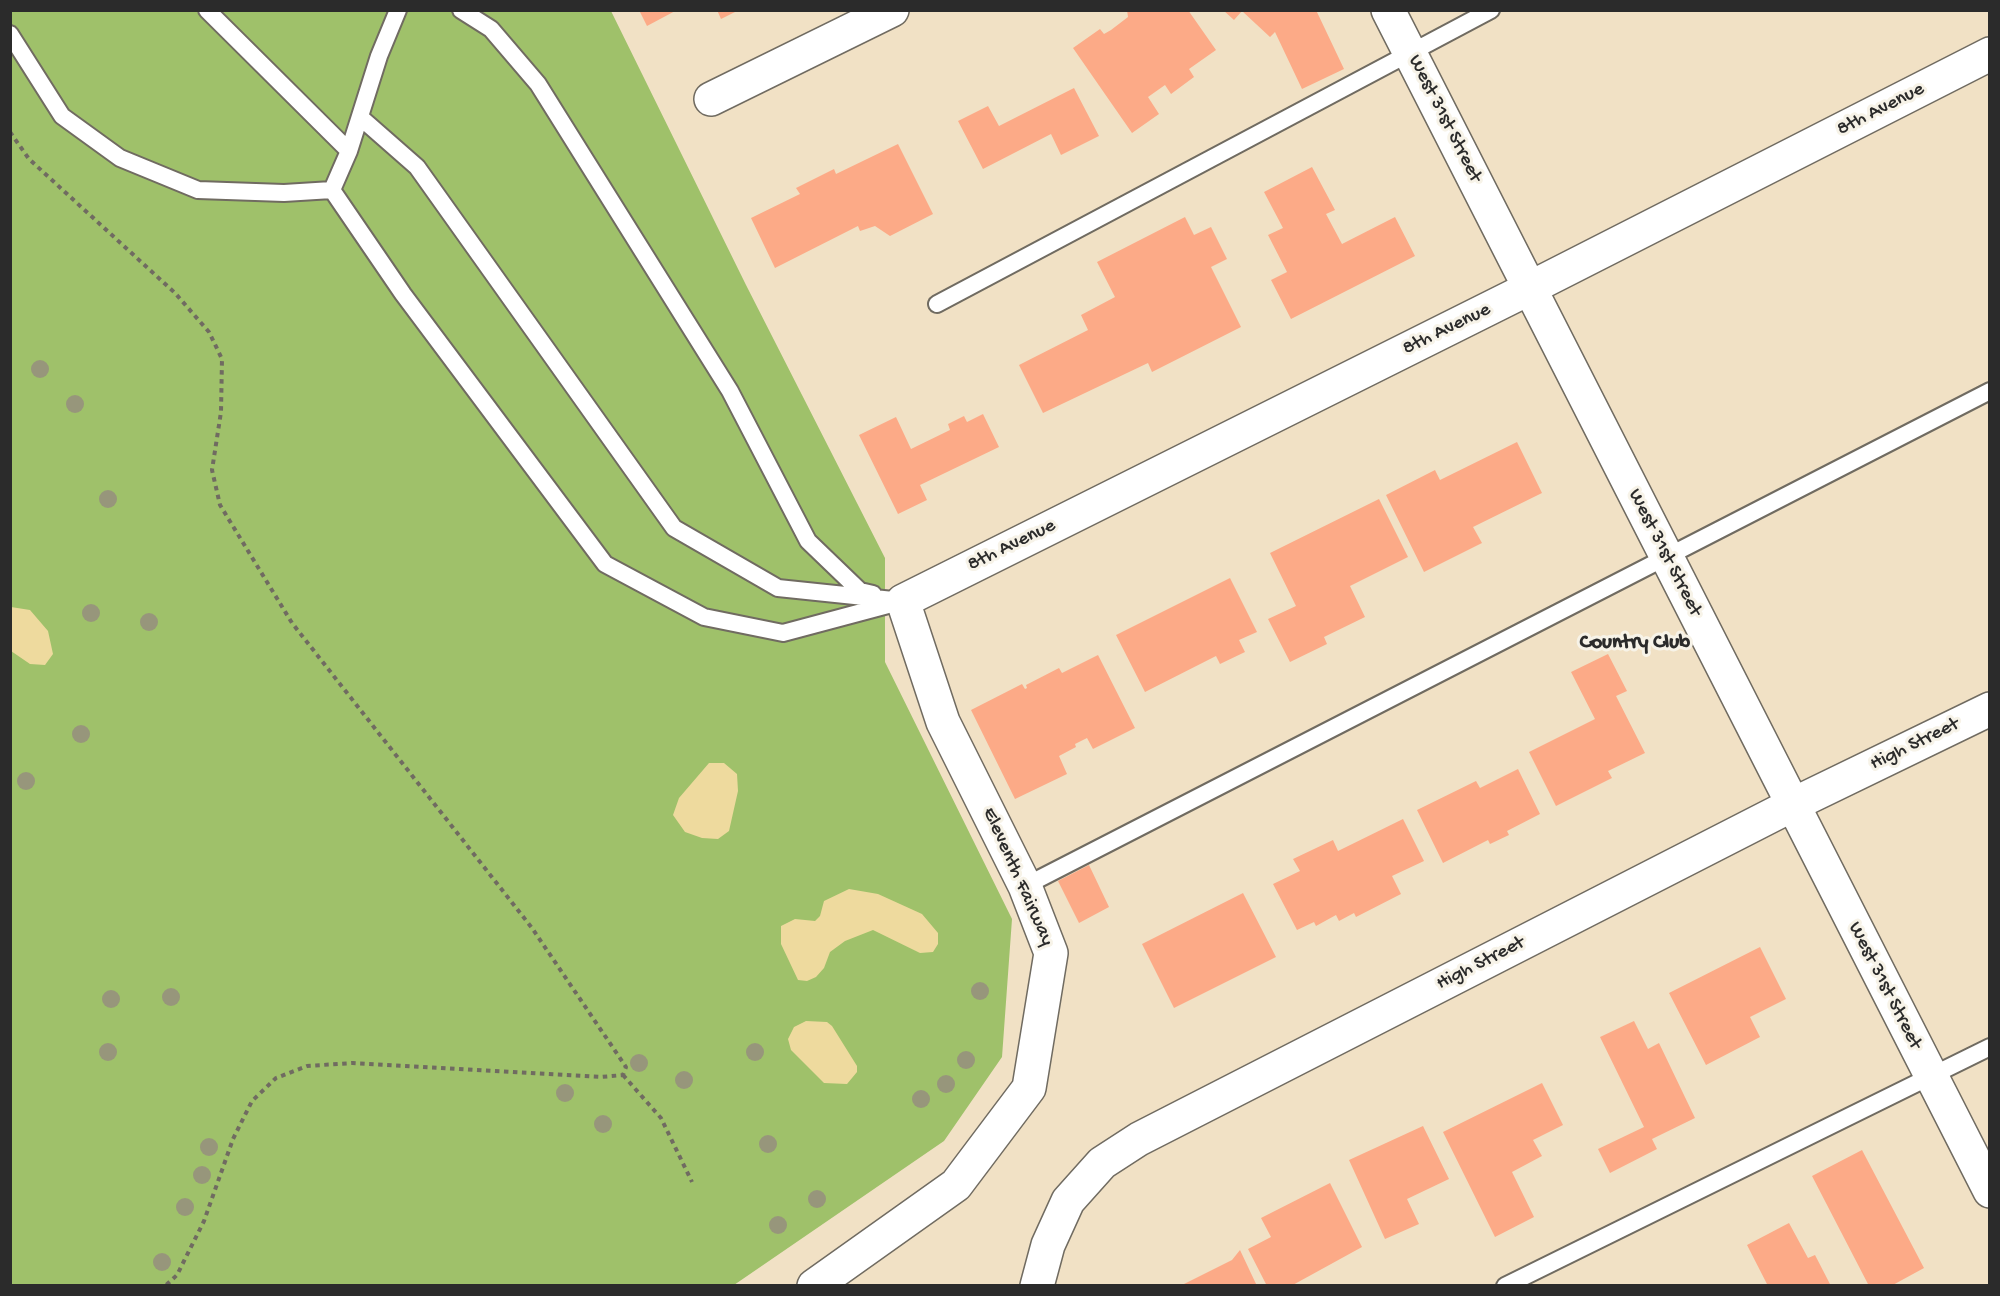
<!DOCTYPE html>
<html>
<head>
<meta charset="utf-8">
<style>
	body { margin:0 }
	#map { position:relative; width:2000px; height:1296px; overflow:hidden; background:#f1e1c5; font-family:"Gochi Hand",sans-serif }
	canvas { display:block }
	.frame { position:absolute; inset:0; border:12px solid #2b2b2b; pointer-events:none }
</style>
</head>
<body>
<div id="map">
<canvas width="2000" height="1296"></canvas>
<div class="frame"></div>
</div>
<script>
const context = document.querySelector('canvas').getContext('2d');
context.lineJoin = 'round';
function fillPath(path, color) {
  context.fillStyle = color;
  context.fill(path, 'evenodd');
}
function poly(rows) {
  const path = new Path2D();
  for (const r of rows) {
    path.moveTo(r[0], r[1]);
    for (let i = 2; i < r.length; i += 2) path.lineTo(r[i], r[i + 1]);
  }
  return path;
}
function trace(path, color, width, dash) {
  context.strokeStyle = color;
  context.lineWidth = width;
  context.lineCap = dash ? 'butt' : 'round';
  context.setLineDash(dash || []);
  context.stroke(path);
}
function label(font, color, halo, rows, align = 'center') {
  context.font = font + ' "Gochi Hand",sans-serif';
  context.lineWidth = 6;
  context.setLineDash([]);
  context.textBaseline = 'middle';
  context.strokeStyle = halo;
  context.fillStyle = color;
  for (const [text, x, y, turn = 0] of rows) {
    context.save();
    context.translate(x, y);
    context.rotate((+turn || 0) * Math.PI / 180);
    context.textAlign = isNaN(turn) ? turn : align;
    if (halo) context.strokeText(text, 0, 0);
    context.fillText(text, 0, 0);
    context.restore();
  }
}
const green = poly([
	[10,11,611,11,746,285,885,558,885,662,1012,919,1002,1057,944,1141,734,1285,11,1285]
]);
const sand = poly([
	[11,607,30,610,48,631,53,654,45,665,30,664,11,651],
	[709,763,724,763,737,774,738,791,729,831,718,839,702,838,685,832,673,815,679,798],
	[849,889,878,894,922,914,938,933,938,944,933,952,920,953,873,930,845,941,830,952,824,968,816,977,807,981,798,980,781,944,781,926,795,919,815,921,820,916,824,901],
	[806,1021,827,1022,832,1026,857,1066,857,1072,847,1084,824,1083,791,1050,788,1039,794,1027]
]);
const building = poly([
	[639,10,677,10,647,26],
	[717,10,739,10,721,19],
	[1127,10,1188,10,1216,50,1189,69,1194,77,1171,94,1165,85,1148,97,1159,114,1132,133,1073,48,1100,29,1104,34,1111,30,1128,17],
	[1223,10,1316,10,1344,69,1302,89,1275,32,1270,37,1242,11,1234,20],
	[1074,88,1099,136,1061,155,1051,134,983,169,958,121,988,106,999,126],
	[898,144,933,214,890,236,875,226,860,231,858,226,775,268,751,218,800,194,796,188,834,169,836,174],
	[1312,167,1335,210,1326,214,1342,244,1395,217,1415,256,1291,319,1271,280,1287,272,1268,235,1283,228,1264,192],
	[1185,217,1194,235,1211,227,1227,259,1211,267,1241,327,1152,372,1148,363,1043,413,1019,365,1088,330,1081,315,1115,297,1097,262],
	[983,414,999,447,920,485,927,500,898,514,859,435,896,417,911,449,950,430,948,424,964,416,967,422],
	[1517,442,1542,493,1473,527,1482,543,1424,572,1386,495,1435,470,1440,480],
	[1379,499,1408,557,1350,586,1365,617,1324,637,1327,644,1290,662,1268,619,1296,606,1270,553],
	[1230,578,1257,632,1239,640,1245,652,1220,664,1216,656,1145,692,1116,635],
	[1608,654,1627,691,1616,696,1645,753,1608,771,1612,778,1556,806,1529,752,1595,719,1571,672],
	[1098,655,1135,728,1093,749,1087,738,1075,744,1076,747,1059,756,1067,774,1015,799,971,710,1022,684,1025,689,1027,688,1026,685,1059,668,1062,673],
	[1518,769,1540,814,1507,831,1509,835,1490,844,1488,840,1443,863,1417,810,1476,781,1480,788],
	[1403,819,1424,861,1392,876,1401,894,1356,917,1354,913,1339,921,1336,915,1316,926,1314,922,1297,930,1273,884,1300,871,1293,859,1333,840,1338,851],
	[1089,865,1109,907,1079,923,1058,881],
	[1243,893,1276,957,1174,1008,1142,944],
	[1760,947,1786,999,1750,1017,1760,1037,1706,1065,1669,993],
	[1634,1021,1648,1049,1659,1043,1695,1118,1652,1139,1657,1149,1610,1173,1598,1149,1644,1127,1600,1037],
	[1542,1083,1563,1125,1533,1140,1542,1156,1512,1172,1534,1217,1495,1237,1443,1132],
	[1423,1126,1449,1179,1407,1199,1419,1224,1385,1239,1349,1160],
	[1862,1150,1924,1268,1891,1286,1869,1286,1812,1176],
	[1330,1183,1362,1247,1291,1286,1267,1286,1248,1249,1271,1237,1261,1218],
	[1789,1223,1808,1258,1815,1255,1831,1286,1768,1286,1747,1245],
	[1240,1250,1257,1286,1180,1286,1232,1260]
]);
const path = poly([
	[10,132,29,159,175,293,209,332,222,359,221,412,212,470,220,505,292,623,532,928,626,1067,623,1075,601,1077,353,1063,307,1066,276,1078,252,1101,233,1139,204,1221,177,1275,165,1286],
	[623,1075,661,1118,692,1182]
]);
const service = poly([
	[207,10,349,151],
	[398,10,379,56,349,151,332,190,403,294,605,564,704,617,783,633,903,601],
	[461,10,491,29,538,84,730,391,808,541,860,591,873,594],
	[10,34,62,116,120,158,198,190,284,193,332,190],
	[360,117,417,167,674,528,778,588,893,600],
	[937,304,1491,10],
	[1025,886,1990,391],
	[1505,1286,1990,1047]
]);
const minor = poly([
	[1388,10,1990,1191],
	[711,99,892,10],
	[814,1286,956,1185,1029,1088,1051,953,1025,886,943,722,903,601,1530,288,1990,54]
]);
const tertiary = poly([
	[1037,1286,1048,1245,1068,1201,1102,1163,1139,1139,1792,805,1990,709]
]);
const trees = [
	[40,369],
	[75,404],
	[108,499],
	[91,613],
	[149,622],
	[81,734],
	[26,781],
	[980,991],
	[171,997],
	[111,999],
	[108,1052],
	[755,1052],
	[966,1060],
	[639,1063],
	[684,1080],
	[946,1084],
	[565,1093],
	[921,1099],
	[603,1124],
	[768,1144],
	[209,1147],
	[202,1175],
	[817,1199],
	[185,1207],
	[778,1225],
	[162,1262]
];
const streetNames = [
	["8th Avenue",1881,110,-27],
	["West 31st Street",1444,119,63],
	["8th Avenue",1447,330,-26],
	["8th Avenue",1012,546,-26],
	["West 31st Street",1664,553,63],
	["High Street",1915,745,-26],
	["Eleventh Fairway",1017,877,66],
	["High Street",1481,964,-27],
	["West 31st Street",1884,986,63]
];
const neighbourhoodNames = [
	["Country Club",1635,644]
];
fillPath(green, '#9fc16a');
fillPath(sand, '#eeda9e');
fillPath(building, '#fcaa87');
trace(service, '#706b61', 20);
trace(minor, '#706b61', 36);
trace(tertiary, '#706b61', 36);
trace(path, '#706b61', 4, [4.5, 4.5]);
trace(service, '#fff', 16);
trace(minor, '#fff', 33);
trace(tertiary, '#fff', 33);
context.fillStyle = '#97967b';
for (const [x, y] of trees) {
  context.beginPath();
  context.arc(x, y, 9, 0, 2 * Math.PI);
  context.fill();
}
label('20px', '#2b2b2b', '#f7f3e8', streetNames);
label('bold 21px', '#2b2b2b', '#f7f3e8', neighbourhoodNames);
</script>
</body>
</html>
